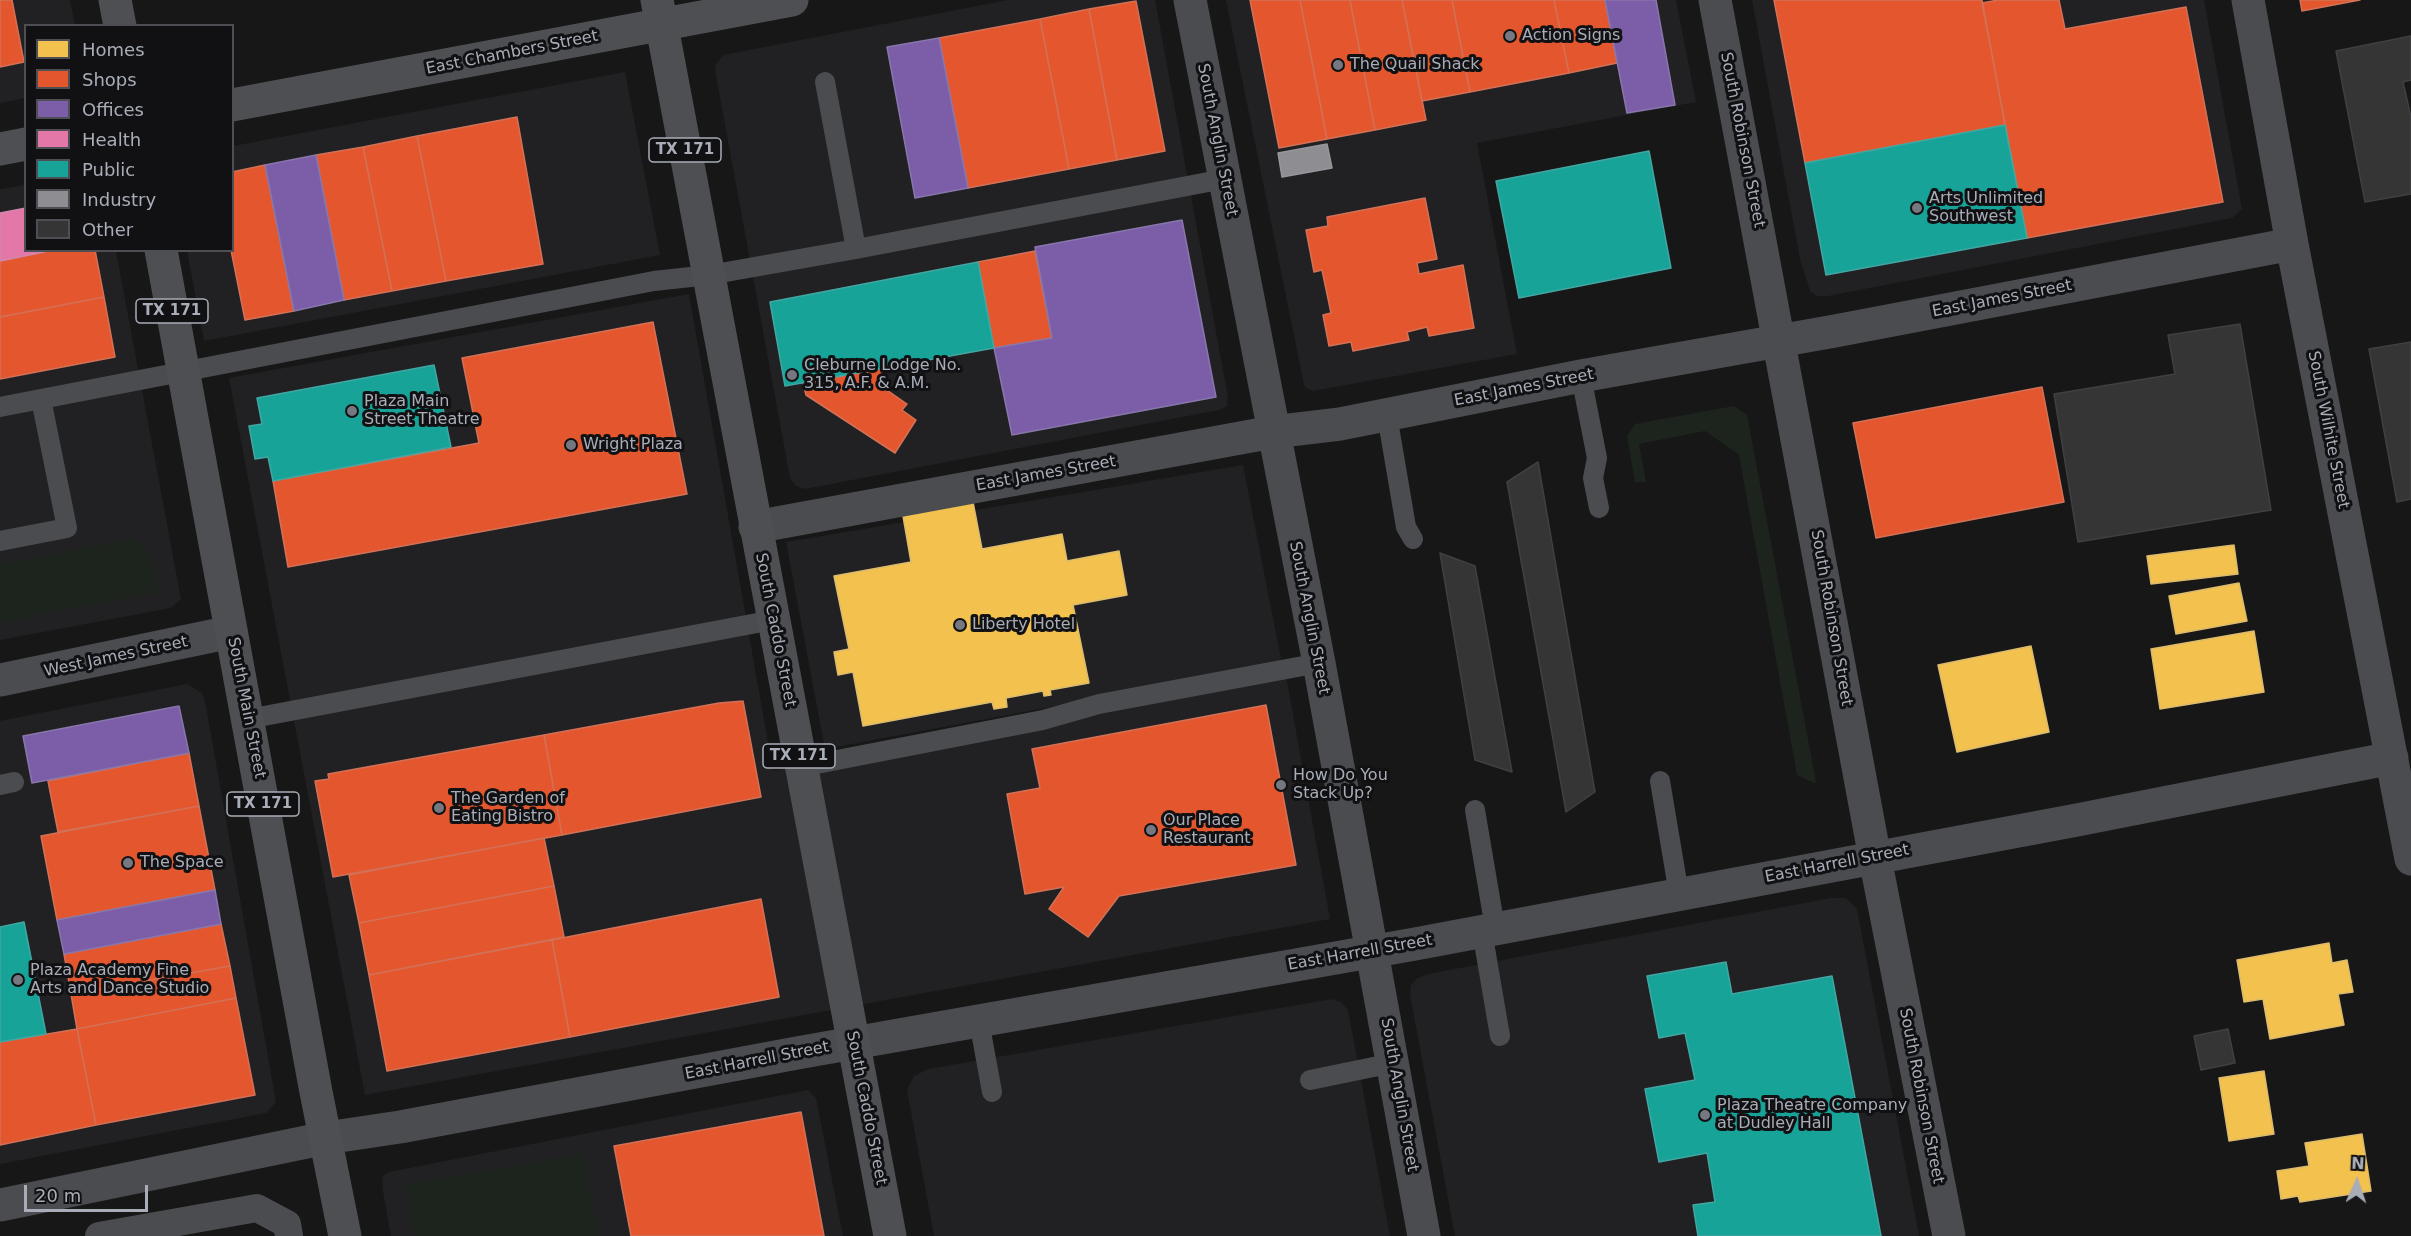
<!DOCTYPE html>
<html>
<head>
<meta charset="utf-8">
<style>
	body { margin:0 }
	#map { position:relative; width:2411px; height:1236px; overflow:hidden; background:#171717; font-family:"DejaVu Sans",sans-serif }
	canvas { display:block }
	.legend { position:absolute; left:24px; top:24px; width:210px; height:228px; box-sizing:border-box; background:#111113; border:2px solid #4d4f55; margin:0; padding:8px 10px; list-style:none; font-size:18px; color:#a8adb8 }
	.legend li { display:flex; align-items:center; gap:12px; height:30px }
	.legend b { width:30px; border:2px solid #4d4f55 }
	.north { position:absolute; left:2327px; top:1152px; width:60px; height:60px; -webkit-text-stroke:4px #111113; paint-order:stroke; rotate:3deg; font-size:16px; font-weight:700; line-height:24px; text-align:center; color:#a8adb8 }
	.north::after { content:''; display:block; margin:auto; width:21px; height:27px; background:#a8adb8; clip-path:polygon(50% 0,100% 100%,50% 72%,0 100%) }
	.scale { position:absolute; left:24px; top:1185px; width:124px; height:27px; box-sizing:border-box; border:3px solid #a8adb8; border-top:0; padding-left:8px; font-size:18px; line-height:21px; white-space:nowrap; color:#a8adb8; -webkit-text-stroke:4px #111113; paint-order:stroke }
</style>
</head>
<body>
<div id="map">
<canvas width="2411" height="1236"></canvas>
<ul class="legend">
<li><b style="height:16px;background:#f2c14e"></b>Homes</li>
<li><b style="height:16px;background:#e4572e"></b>Shops</li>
<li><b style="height:16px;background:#7b5ea7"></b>Offices</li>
<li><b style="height:16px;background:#e377a8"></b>Health</li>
<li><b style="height:16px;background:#17a398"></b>Public</li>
<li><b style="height:16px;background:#8d8d92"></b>Industry</li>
<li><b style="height:16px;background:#353536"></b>Other</li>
</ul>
<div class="north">N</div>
<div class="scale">20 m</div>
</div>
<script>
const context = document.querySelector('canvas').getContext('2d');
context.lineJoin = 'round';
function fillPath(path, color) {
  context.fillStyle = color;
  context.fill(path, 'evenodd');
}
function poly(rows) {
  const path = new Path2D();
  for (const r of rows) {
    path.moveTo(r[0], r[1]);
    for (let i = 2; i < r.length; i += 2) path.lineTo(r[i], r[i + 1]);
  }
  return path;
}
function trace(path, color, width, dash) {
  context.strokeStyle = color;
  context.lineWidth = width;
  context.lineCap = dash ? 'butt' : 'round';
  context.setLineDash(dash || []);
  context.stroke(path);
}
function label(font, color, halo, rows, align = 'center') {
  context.font = font + ' "DejaVu Sans",sans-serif';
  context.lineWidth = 6;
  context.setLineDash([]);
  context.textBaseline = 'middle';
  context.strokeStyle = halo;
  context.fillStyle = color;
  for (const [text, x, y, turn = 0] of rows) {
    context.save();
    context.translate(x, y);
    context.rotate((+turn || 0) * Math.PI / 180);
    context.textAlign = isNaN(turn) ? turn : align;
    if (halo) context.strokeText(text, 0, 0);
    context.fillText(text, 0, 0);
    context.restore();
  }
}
const built = poly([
	[0,0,70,0,75,25,26,26,25,98,0,103],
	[1008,0,1155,0,1228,397,1227,406,1219,410,805,489,796,486,790,478,715,70,716,64,723,55],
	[1226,0,1676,0,1696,102,1477,143,1517,354,1313,391,1306,388,1304,385],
	[1752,0,2204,0,2242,209,2232,218,1828,296,1817,296,1810,291,1800,259],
	[625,72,660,255,204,341,187,251,232,250,233,146],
	[25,185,26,250,116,251,181,599,171,608,0,640,0,189],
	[689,294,773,771,1286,676,1330,919,365,1095,229,378],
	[1243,465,1282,664,825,749,786,542],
	[187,684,202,693,205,701,276,1102,266,1113,0,1164,0,721],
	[1831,898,1846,898,1857,909,1919,1236,1455,1236,1410,995,1411,985,1416,979,1428,974],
	[1332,999,1341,1002,1348,1010,1390,1236,934,1236,907,1090,914,1076,928,1069],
	[808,1090,816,1098,843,1236,391,1236,383,1191,382,1177,389,1172]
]);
const green = poly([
	[1734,406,1747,415,1816,782,1814,783,1797,775,1739,455,1705,431,1639,444,1646,482,1635,482,1627,436,1635,424],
	[136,538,150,552,159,592,0,622,0,565],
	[584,1153,598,1236,415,1236,406,1185]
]);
const homes = poly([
	[973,502,982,549,1062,534,1067,561,1119,551,1127,595,1073,605,1089,683,1050,690,1051,695,1044,696,1043,691,1006,698,1007,707,994,709,992,702,863,726,853,672,838,675,834,652,849,649,834,576,911,562,903,516,973,502],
	[2234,545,2238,574,2151,584,2147,556,2234,545],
	[2239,583,2247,621,2176,634,2169,596,2239,583],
	[2254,631,2264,692,2160,709,2151,649,2254,631],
	[2031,646,2049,732,1957,752,1938,665,2031,646],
	[2329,943,2332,963,2347,960,2353,992,2338,994,2344,1025,2270,1039,2263,999,2244,1002,2237,960,2329,943],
	[2264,1071,2274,1134,2229,1141,2219,1078,2264,1071],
	[2362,1134,2371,1191,2300,1202,2298,1196,2281,1199,2277,1171,2309,1166,2305,1143,2362,1134]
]);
const shops = poly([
	[0,0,12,0,24,62,0,67,0,0],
	[1250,0,1300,0,1327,139,1279,148,1250,0],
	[1300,0,1350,0,1375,130,1327,139,1300,0],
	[1350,0,1402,0,1426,120,1375,130,1350,0],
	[1402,0,1452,0,1470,92,1422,101,1402,0],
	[1452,0,1554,0,1569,73,1470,92,1452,0],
	[1554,0,1605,0,1617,63,1569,73,1554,0],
	[1774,0,1982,0,2005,125,1805,163,1774,0],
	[1998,0,2059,0,2065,29,2186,7,2223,202,2027,238,1982,3,1998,0],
	[2300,0,2360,0,2302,11,2300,0],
	[1136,1,1165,151,1117,160,1089,9,1136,1],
	[1089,9,1117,160,1069,169,1040,19,1089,9],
	[1040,19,1069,169,968,188,939,38,1040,19],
	[517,117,543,264,446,281,417,136,517,117],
	[417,136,446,281,392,291,363,147,417,136],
	[363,147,392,291,344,300,316,155,363,147],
	[265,165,294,311,245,320,231,250,232,172,265,165],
	[1425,198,1437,259,1417,263,1419,274,1463,265,1474,328,1429,336,1427,327,1407,332,1409,340,1353,351,1351,342,1329,346,1323,315,1331,313,1322,270,1314,272,1306,230,1328,226,1327,217,1425,198],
	[53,250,95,250,104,297,0,317,0,261,53,250],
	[1035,251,1052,338,994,348,978,262,1035,251],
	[104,297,115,357,0,379,0,317,104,297],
	[653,322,687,494,288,567,273,481,479,443,462,358,653,322],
	[882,369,884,388,907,404,902,410,916,420,895,453,806,395,803,383,882,369],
	[2042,387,2064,502,1876,538,1853,423,2042,387],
	[743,701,761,797,562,835,544,735,719,703,743,701],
	[1266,705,1296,865,1119,896,1088,937,1049,909,1064,887,1025,894,1007,794,1040,788,1032,749,1266,705],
	[544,735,562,835,333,877,315,781,329,779,328,774,544,735],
	[189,753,199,806,58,832,48,781,189,753],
	[199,806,215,890,57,920,41,836,199,806],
	[544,838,554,886,359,923,349,875,544,838],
	[554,886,564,937,369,975,359,923,554,886],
	[761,899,779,997,570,1037,552,940,761,899],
	[221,924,230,966,71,994,64,954,221,924],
	[552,940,570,1037,387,1071,369,975,552,940],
	[230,966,236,998,77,1029,71,994,230,966],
	[236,998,255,1095,96,1125,77,1029,236,998],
	[77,1029,96,1125,0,1145,0,1042,77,1029],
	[801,1112,824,1236,631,1236,614,1146,801,1112]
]);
const offices = poly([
	[1605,0,1656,0,1675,105,1627,113,1605,0],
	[939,38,968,188,915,198,887,47,939,38],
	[316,155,344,300,294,311,265,165,316,155],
	[1182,220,1216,397,1012,435,994,348,1052,338,1035,247,1182,220],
	[179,706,189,753,32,783,23,736,179,706],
	[215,890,221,924,64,954,57,920,215,890]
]);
const health = poly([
	[26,208,26,250,53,250,0,261,0,213,26,208]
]);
const public = poly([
	[2005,125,2027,238,1826,275,1805,163,2005,125],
	[1649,151,1671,268,1519,298,1496,181,1649,151],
	[978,262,994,348,785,386,770,302,978,262],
	[434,365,451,447,273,481,268,457,255,459,249,426,262,424,257,398,434,365],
	[24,922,46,1034,0,1042,0,927,24,922],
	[1726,962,1732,994,1832,976,1881,1236,1698,1236,1693,1205,1715,1202,1707,1153,1659,1162,1645,1089,1695,1080,1685,1033,1659,1038,1647,976,1726,962]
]);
const industry = poly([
	[1327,144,1332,168,1282,177,1278,153,1327,144]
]);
const building = poly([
	[2411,36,2411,80,2403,82,2411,117,2411,194,2365,202,2336,51,2411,36],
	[2240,324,2271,510,2078,542,2054,394,2175,374,2168,335,2240,324],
	[2411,342,2411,499,2397,502,2369,349,2411,342],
	[1538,462,1595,792,1566,812,1507,482,1538,462],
	[1440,553,1475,566,1512,772,1475,760,1440,553],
	[2228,1029,2235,1063,2201,1070,2194,1036,2228,1029]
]);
const service = poly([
	[825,82,856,249],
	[1581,376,1597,458,1593,478,1599,508],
	[0,407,654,281,709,275,856,249,1224,179],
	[1387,415,1406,527,1413,539],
	[0,541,67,528,41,399],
	[248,719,773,620],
	[801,767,1043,720,1099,704,1319,663],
	[1660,781,1679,894],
	[0,785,14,782],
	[1475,810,1495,928],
	[1482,931,1500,1036],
	[979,1021,992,1092],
	[1310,1080,1393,1063]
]);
const pedestrian = poly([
	[99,1236,257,1208,287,1224,289,1236]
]);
const minor = poly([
	[1190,0,1319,663,1424,1236],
	[1715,0,1875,858,1949,1236],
	[2248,0,2292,244,2411,859],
	[755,527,1273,432,1340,424,1581,376,1835,331,2292,244],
	[0,680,231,632],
	[0,1205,326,1138,400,1127,797,1053,1415,944,2077,820,2392,758]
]);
const primary = poly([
	[115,0,120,26],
	[657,0,890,1236],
	[232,105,792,0],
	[0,149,26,144],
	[161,250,316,1092,345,1236]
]);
const markers = [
	[1510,36,6,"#757880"],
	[1338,65,6,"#757880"],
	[1917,208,6,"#757880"],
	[792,375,6,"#757880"],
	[352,411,6,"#757880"],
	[571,445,6,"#757880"],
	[960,625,6,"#757880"],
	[1281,785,6,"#757880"],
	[439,808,6,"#757880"],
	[1151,830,6,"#757880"],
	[128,863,6,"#757880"],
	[18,980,6,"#757880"],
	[1705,1115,6,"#757880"]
];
const shields = [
	[685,150,72],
	[172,311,72],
	[799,756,72],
	[263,804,72]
];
const shieldNames = [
	["TX 171",685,150],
	["TX 171",172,311],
	["TX 171",799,756],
	["TX 171",263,804]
];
const poiNames = [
	["Action Signs",1522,36],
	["The Quail Shack",1350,65],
	["Arts Unlimited",1929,199],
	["Southwest",1929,217],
	["Cleburne Lodge No.",804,366],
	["315, A.F. & A.M.",804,384],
	["Plaza Main",364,402],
	["Street Theatre",364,420],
	["Wright Plaza",583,445],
	["Liberty Hotel",972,625],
	["How Do You",1293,776],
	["Stack Up?",1293,794],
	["The Garden of",451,799],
	["Eating Bistro",451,817],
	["Our Place",1163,821],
	["Restaurant",1163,839],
	["The Space",140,863],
	["Plaza Academy Fine",30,971],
	["Arts and Dance Studio",30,989],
	["Plaza Theatre Company",1717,1106],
	["at Dudley Hall",1717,1124]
];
const streetNames = [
	["East Chambers Street",512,53,-11],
	["South Anglin Street",1217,140,79],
	["South Robinson Street",1742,140,79],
	["East James Street",2002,299,-11],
	["East James Street",1524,388,-11],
	["South Wilhite Street",2328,430,79],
	["East James Street",1046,474,-10],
	["South Anglin Street",1309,618,79],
	["South Robinson Street",1831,618,80],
	["South Caddo Street",775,630,79],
	["West James Street",116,657,-12],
	["South Main Street",246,708,79],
	["East Harrell Street",1837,864,-11],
	["East Harrell Street",1360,953,-10],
	["East Harrell Street",757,1061,-11],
	["South Anglin Street",1399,1095,80],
	["South Robinson Street",1921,1096,79],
	["South Caddo Street",866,1108,79]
];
fillPath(built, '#212123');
fillPath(green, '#1d241e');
fillPath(homes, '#f2c14e');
trace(homes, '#dcbb6e', 1.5);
fillPath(shops, '#e4572e');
trace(shops, '#d27157', 1.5);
fillPath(offices, '#7b5ea7');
trace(offices, '#8876ac', 1.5);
fillPath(health, '#e377a8');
trace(health, '#d187ad', 1.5);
fillPath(public, '#17a398');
trace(public, '#42a6a2', 1.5);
fillPath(industry, '#8d8d92');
trace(industry, '#95979d', 1.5);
fillPath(building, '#353536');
trace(building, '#3f4043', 1.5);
trace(service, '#4b4c50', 20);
trace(pedestrian, '#4b4c50', 28);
trace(minor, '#4b4c50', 33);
trace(primary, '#4d4f52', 33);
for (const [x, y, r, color] of markers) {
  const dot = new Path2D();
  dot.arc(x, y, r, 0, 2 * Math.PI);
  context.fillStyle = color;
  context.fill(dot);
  trace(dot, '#111113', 2);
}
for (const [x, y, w] of shields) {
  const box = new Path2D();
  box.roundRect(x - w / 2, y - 12, w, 24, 4.5);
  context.fillStyle = '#111113';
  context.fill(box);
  trace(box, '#a8adb8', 1.5);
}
label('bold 15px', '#a8adb8', null, shieldNames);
label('16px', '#a8adb8', '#111113', poiNames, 'left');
label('16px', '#a8adb8', '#111113', streetNames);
</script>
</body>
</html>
